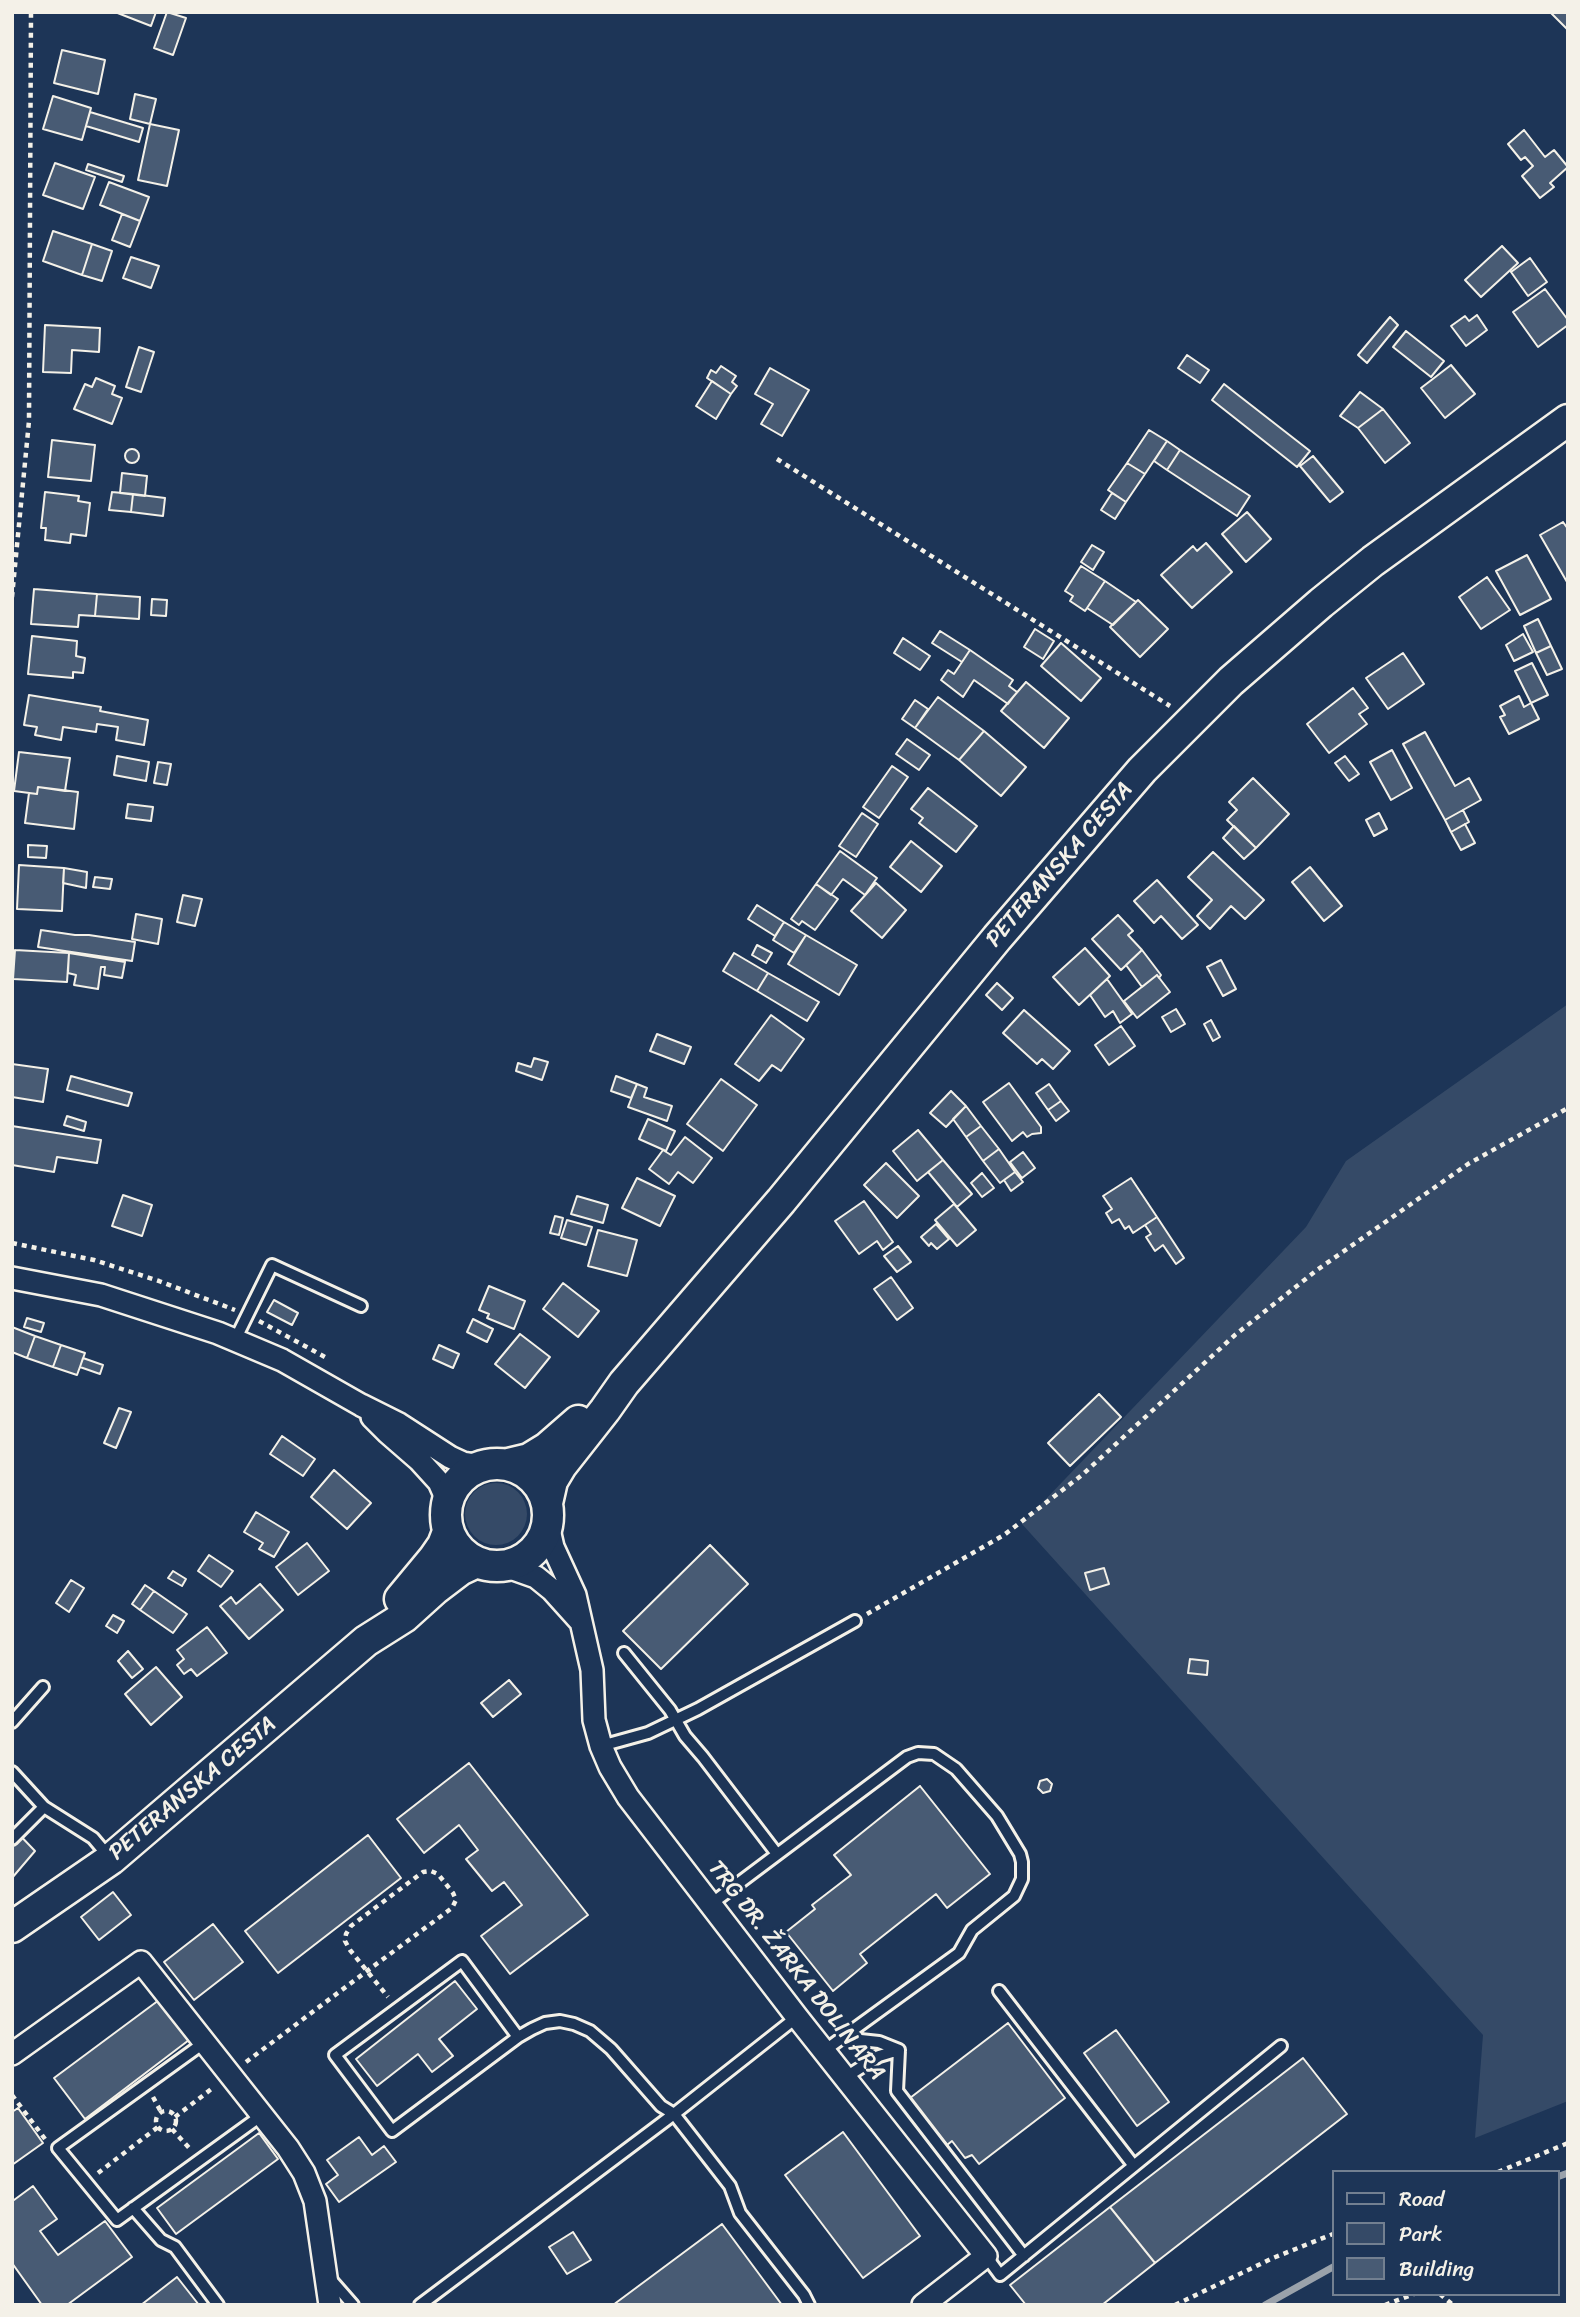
<!DOCTYPE html>
<html>
<head>
<meta charset="utf-8">
<style>
	body { margin:0 }
	#map { position:relative; width:1580px; height:2317px; overflow:hidden; background:#1d3557; font-family:Sriracha,sans-serif }
	canvas { display:block }
	.frame { position:absolute; inset:0; border:14px solid #f4f1e8; pointer-events:none }
	.legend { position:absolute; left:1332px; top:2170px; width:228px; height:126px; box-sizing:border-box; background:#1d3557; border:2px solid #738091; margin:0; padding:9px 12px; list-style:none; font-size:21px; color:#f4f1e8 }
	.legend li { display:flex; align-items:center; gap:14px; height:35px }
	.legend b { width:35px; border:2px solid #738091 }
</style>
</head>
<body>
<div id="map">
<canvas width="1580" height="2317"></canvas>
<div class="frame"></div>
<ul class="legend">
<li><b style="height:9px;background:#1d3557"></b>Road</li>
<li><b style="height:19px;background:#354a67"></b>Park</li>
<li><b style="height:19px;background:#485b74"></b>Building</li>
</ul>
</div>
<script>
const context = document.querySelector('canvas').getContext('2d');
context.lineJoin = 'round';
function fillPath(path, color) {
  context.fillStyle = color;
  context.fill(path, 'evenodd');
}
function poly(rows) {
  const path = new Path2D();
  for (const r of rows) {
    if (r.length === 3) {
      path.moveTo(r[0] + r[2], r[1]);
      path.arc(r[0], r[1], r[2], 0, 2 * Math.PI);
      continue;
    }
    path.moveTo(r[0], r[1]);
    for (let i = 2; i < r.length; i += 2) path.lineTo(r[i], r[i + 1]);
  }
  return path;
}
function trace(path, color, width, dash) {
  context.strokeStyle = color;
  context.lineWidth = width;
  context.lineCap = dash ? 'butt' : 'round';
  context.setLineDash(dash || []);
  context.stroke(path);
}
function label(font, color, halo, rows, align = 'center') {
  context.font = font + ' Sriracha,sans-serif';
  context.lineWidth = 6;
  context.setLineDash([]);
  context.textBaseline = 'middle';
  context.strokeStyle = halo;
  context.fillStyle = color;
  for (const [text, x, y, turn = 0] of rows) {
    context.save();
    context.translate(x, y);
    context.rotate((+turn || 0) * Math.PI / 180);
    context.textAlign = isNaN(turn) ? turn : align;
    if (halo) context.strokeText(text, 0, 0);
    context.fillText(text, 0, 0);
    context.restore();
  }
}
const green = poly([
	[1568,1004,1568,2101,1475,2138,1483,2035,1022,1524,1306,1227,1346,1161],
	[496,1514,31]
]);
const stream = poly([
	[1557,2177,1568,2173],
	[1265,2305,1333,2267]
]);
const building = poly([
	[115,12,156,12,151,26,115,12],
	[167,12,186,18,173,55,154,48,167,12],
	[1550,12,1568,12,1568,30,1550,12],
	[62,50,105,60,98,94,54,83,62,50],
	[135,94,156,99,150,124,130,119,135,94],
	[53,96,91,108,82,140,43,129,53,96],
	[90,112,143,128,139,142,86,126,90,112],
	[150,124,179,130,167,186,138,180,150,124],
	[1524,130,1545,157,1554,150,1568,167,1550,183,1554,187,1540,198,1522,176,1533,166,1525,157,1521,160,1508,144,1524,130],
	[55,163,95,177,83,209,43,195,55,163],
	[88,164,124,176,122,182,86,170,88,164],
	[109,182,149,197,140,221,100,205,109,182],
	[122,214,140,221,130,247,112,240,122,214],
	[53,231,92,244,82,275,43,261,53,231],
	[92,244,112,251,102,281,82,275,92,244],
	[1502,246,1518,263,1481,297,1465,280,1502,246],
	[131,257,159,266,151,288,123,278,131,257],
	[1530,258,1547,282,1528,296,1511,272,1530,258],
	[1545,289,1568,320,1568,325,1538,347,1513,312,1545,289],
	[1477,315,1487,330,1466,346,1451,326,1465,316,1469,321,1477,315],
	[1390,317,1398,325,1367,363,1358,355,1390,317],
	[45,325,100,328,99,352,72,350,71,373,43,372,45,325],
	[1406,331,1444,361,1431,377,1393,347,1406,331],
	[139,347,154,352,141,392,126,387,139,347],
	[1187,355,1209,370,1200,383,1178,368,1187,355],
	[1451,365,1475,394,1445,418,1421,388,1451,365],
	[721,366,736,376,732,382,737,386,731,394,707,378,711,370,716,373,721,366],
	[770,368,809,390,782,436,761,424,773,404,755,394,770,368],
	[96,378,115,386,112,394,122,398,112,424,74,409,85,384,92,387,96,378],
	[712,381,731,394,716,419,696,406,712,381],
	[1224,384,1310,451,1297,467,1212,400,1224,384],
	[1360,392,1383,409,1358,428,1340,416,1360,392],
	[1383,409,1410,443,1385,463,1358,428,1383,409],
	[1149,430,1167,441,1145,474,1127,463,1149,430],
	[52,440,95,445,91,481,48,477,52,440],
	[1167,441,1180,450,1167,470,1154,461,1167,441],
	[132,456,7],
	[1180,450,1250,496,1237,516,1167,470,1180,450],
	[1313,456,1343,492,1330,502,1300,466,1313,456],
	[1127,463,1145,474,1126,502,1108,490,1127,463],
	[122,473,147,476,145,496,120,493,122,473],
	[45,492,79,496,78,501,90,503,86,536,71,534,70,543,45,540,46,528,41,528,45,492],
	[112,492,133,494,131,512,109,510,112,492],
	[1112,493,1126,502,1115,519,1101,510,1112,493],
	[133,494,165,498,163,516,131,512,133,494],
	[1247,512,1271,539,1246,562,1222,534,1247,512],
	[1563,522,1568,529,1567,582,1540,535,1563,522],
	[1206,543,1232,572,1192,608,1161,575,1193,546,1197,551,1206,543],
	[1092,545,1104,552,1093,570,1081,562,1092,545],
	[1527,555,1551,599,1520,615,1496,571,1527,555],
	[1081,566,1105,581,1085,611,1070,601,1073,596,1065,591,1081,566],
	[1487,577,1510,610,1481,629,1459,597,1487,577],
	[1105,581,1136,602,1113,625,1087,608,1105,581],
	[34,589,97,594,95,616,79,615,78,627,31,624,34,589],
	[97,594,140,597,139,619,95,616,97,594],
	[152,599,167,600,166,616,151,615,152,599],
	[1138,600,1168,629,1140,657,1110,627,1138,600],
	[1538,619,1551,646,1536,653,1524,626,1538,619],
	[1035,629,1054,641,1043,659,1024,647,1035,629],
	[940,631,970,650,962,662,932,643,940,631],
	[1523,634,1533,652,1514,661,1506,645,1523,634],
	[32,636,77,641,76,656,85,658,83,673,73,672,73,678,28,674,32,636],
	[903,638,930,656,920,670,894,653,903,638],
	[1061,643,1101,678,1081,701,1041,666,1061,643],
	[1551,646,1562,669,1547,675,1536,653,1551,646],
	[970,650,1013,680,1009,686,1017,692,1008,704,974,680,963,697,941,680,948,670,954,674,970,650],
	[1403,653,1424,684,1388,709,1366,678,1403,653],
	[1532,663,1548,695,1531,703,1515,671,1532,663],
	[1026,682,1069,718,1044,748,1001,711,1026,682],
	[1353,688,1368,708,1359,714,1367,724,1329,753,1307,724,1353,688],
	[29,695,101,707,100,711,148,720,144,745,116,740,118,727,97,724,96,732,63,727,61,740,35,735,37,727,24,725,29,695],
	[1519,696,1524,707,1531,703,1539,719,1509,734,1500,717,1505,715,1500,706,1519,696],
	[938,697,984,731,959,760,915,728,938,697],
	[915,700,928,709,915,728,902,719,915,700],
	[984,731,1026,767,1001,796,959,760,984,731],
	[1425,732,1455,786,1469,778,1481,800,1445,820,1403,744,1425,732],
	[907,739,930,755,919,770,896,754,907,739],
	[1392,750,1412,788,1391,800,1370,762,1392,750],
	[19,752,70,758,65,791,38,787,37,794,14,791,19,752],
	[117,756,149,762,146,781,114,775,117,756],
	[1345,756,1359,774,1349,781,1335,763,1345,756],
	[158,762,171,764,167,785,154,783,158,762],
	[892,766,908,777,879,818,863,807,892,766],
	[1253,778,1289,814,1256,848,1227,820,1237,810,1229,802,1253,778],
	[38,787,78,792,74,829,25,823,29,793,37,794,38,787],
	[928,788,977,826,956,852,919,823,923,818,911,809,928,788],
	[128,804,153,807,151,821,126,818,128,804],
	[1463,810,1469,822,1451,832,1445,820,1463,810],
	[862,813,878,824,856,857,839,846,862,813],
	[1379,813,1387,829,1374,836,1366,820,1379,813],
	[1465,824,1475,843,1461,850,1451,832,1465,824],
	[1234,826,1256,848,1244,859,1223,838,1234,826],
	[911,841,942,866,921,892,890,867,911,841],
	[28,845,47,846,46,858,28,857,28,845],
	[840,851,877,878,865,895,843,879,831,895,816,884,840,851],
	[1213,852,1264,900,1245,919,1231,906,1210,929,1197,916,1212,900,1188,877,1213,852],
	[19,865,64,868,62,911,17,909,19,865],
	[1310,867,1342,906,1324,921,1292,882,1310,867],
	[64,868,87,872,86,888,63,883,64,868],
	[95,877,112,879,110,889,93,887,95,877],
	[1157,880,1198,925,1182,939,1161,916,1154,923,1134,901,1157,880],
	[876,883,906,910,882,938,851,911,876,883],
	[816,884,838,899,815,930,802,921,799,925,791,919,816,884],
	[183,895,202,899,195,926,177,922,183,895],
	[757,905,784,922,775,936,748,919,757,905],
	[136,914,162,919,158,944,132,939,136,914],
	[1118,915,1133,931,1128,935,1142,950,1121,970,1092,939,1118,915],
	[784,922,806,935,794,953,773,940,784,922],
	[41,930,75,935,89,935,135,942,132,961,38,947,41,930],
	[806,935,857,965,839,995,788,964,806,935],
	[757,945,772,953,766,963,752,955,757,945],
	[1085,948,1110,976,1079,1005,1053,977,1085,948],
	[15,950,69,953,67,982,13,979,15,950],
	[1142,950,1161,975,1159,978,1157,975,1142,987,1126,965,1142,950],
	[69,953,125,962,122,978,104,975,105,967,101,967,98,989,74,985,76,975,68,973,69,953],
	[734,953,768,973,757,991,723,971,734,953],
	[1221,960,1236,989,1223,996,1207,967,1221,960],
	[768,973,819,1002,807,1021,757,991,768,973],
	[1157,975,1170,992,1137,1018,1124,1001,1157,975],
	[1107,979,1132,1014,1120,1023,1113,1011,1105,1017,1090,995,1107,979],
	[997,983,1013,998,1002,1010,986,995,997,983],
	[1176,1009,1185,1024,1171,1032,1162,1017,1176,1009],
	[1024,1010,1070,1051,1053,1069,1042,1059,1037,1064,1003,1033,1024,1010],
	[771,1015,804,1039,781,1071,772,1065,759,1081,735,1064,771,1015],
	[1211,1020,1220,1037,1213,1041,1204,1024,1211,1020],
	[1121,1026,1135,1046,1109,1065,1095,1045,1121,1026],
	[657,1034,691,1047,684,1064,650,1051,657,1034],
	[534,1058,548,1062,542,1080,516,1071,518,1063,531,1067,534,1058],
	[12,1064,48,1069,43,1102,12,1097,12,1064],
	[71,1076,132,1093,128,1106,67,1090,71,1076],
	[616,1076,637,1084,631,1098,611,1091,616,1076],
	[721,1079,757,1105,723,1151,687,1124,721,1079],
	[1009,1083,1041,1127,1041,1133,1032,1134,1027,1137,1023,1132,1012,1141,983,1102,1009,1083],
	[637,1084,647,1088,644,1097,672,1106,667,1121,628,1107,637,1084],
	[1049,1084,1061,1101,1048,1110,1036,1093,1049,1084],
	[951,1091,966,1106,946,1127,930,1113,951,1091],
	[1061,1101,1069,1111,1056,1121,1048,1110,1061,1101],
	[966,1106,981,1126,966,1137,953,1119,966,1106],
	[67,1116,86,1122,84,1131,64,1125,67,1116],
	[648,1119,675,1131,666,1151,639,1139,648,1119],
	[12,1126,101,1140,97,1163,57,1157,54,1172,12,1165,12,1126],
	[981,1126,999,1149,983,1161,966,1137,981,1126],
	[918,1130,943,1160,917,1181,893,1151,918,1130],
	[685,1137,712,1158,693,1183,678,1172,669,1184,649,1169,663,1150,671,1155,685,1137],
	[999,1149,1015,1172,1000,1183,983,1161,999,1149],
	[1023,1152,1035,1168,1022,1178,1010,1162,1023,1152],
	[943,1160,972,1194,957,1207,928,1172,943,1160],
	[886,1163,919,1196,897,1218,864,1185,886,1163],
	[1015,1172,1023,1182,1011,1191,1004,1180,1015,1172],
	[982,1173,994,1188,982,1197,971,1183,982,1173],
	[637,1178,675,1196,660,1226,622,1208,637,1178],
	[1131,1178,1157,1217,1133,1233,1129,1226,1125,1229,1119,1219,1112,1223,1106,1213,1112,1209,1103,1196,1131,1178],
	[123,1195,152,1205,142,1236,112,1226,123,1195],
	[577,1196,608,1205,603,1223,571,1214,577,1196],
	[864,1201,893,1242,883,1250,877,1241,859,1254,835,1221,864,1201],
	[954,1204,976,1230,957,1246,935,1220,954,1204],
	[555,1216,563,1218,559,1235,550,1233,555,1216],
	[1157,1217,1184,1258,1176,1264,1163,1245,1155,1251,1146,1237,1151,1234,1145,1225,1157,1217],
	[567,1220,592,1227,586,1245,561,1238,567,1220],
	[936,1224,949,1239,937,1249,931,1243,929,1246,921,1237,936,1224],
	[598,1230,637,1240,627,1276,588,1266,598,1230],
	[898,1246,911,1262,897,1272,884,1256,898,1246],
	[891,1277,913,1308,897,1320,874,1289,891,1277],
	[563,1283,599,1311,578,1337,543,1309,563,1283],
	[489,1286,525,1301,514,1329,487,1318,489,1314,479,1310,489,1286],
	[274,1300,298,1313,292,1325,267,1312,274,1300],
	[27,1318,44,1323,41,1332,24,1327,27,1318],
	[473,1319,493,1329,487,1342,467,1332,473,1319],
	[12,1327,35,1336,27,1358,12,1352,12,1327],
	[520,1334,550,1357,525,1388,495,1364,520,1334],
	[35,1336,61,1345,53,1367,27,1358,35,1336],
	[61,1345,85,1353,77,1375,53,1367,61,1345],
	[439,1345,459,1354,453,1368,433,1359,439,1345],
	[83,1358,103,1365,100,1374,80,1367,83,1358],
	[1099,1394,1121,1417,1070,1466,1048,1443,1099,1394],
	[119,1408,131,1412,116,1448,104,1443,119,1408],
	[282,1436,315,1459,303,1476,270,1454,282,1436],
	[334,1470,371,1503,347,1529,311,1497,334,1470],
	[256,1512,289,1532,274,1557,259,1549,263,1543,244,1532,256,1512],
	[307,1543,329,1571,298,1595,276,1567,307,1543],
	[710,1545,748,1584,661,1669,623,1631,710,1545],
	[209,1555,233,1571,221,1587,198,1571,209,1555],
	[1104,1568,1109,1584,1090,1590,1085,1573,1104,1568],
	[173,1571,186,1579,182,1586,168,1578,173,1571],
	[71,1580,84,1588,69,1612,56,1603,71,1580],
	[260,1584,283,1610,249,1639,220,1606,231,1597,236,1604,260,1584],
	[145,1585,154,1591,140,1610,132,1604,145,1585],
	[154,1591,187,1614,173,1633,140,1610,154,1591],
	[113,1615,124,1621,117,1633,106,1626,113,1615],
	[207,1627,227,1653,197,1676,191,1669,184,1674,177,1665,184,1659,177,1650,207,1627],
	[128,1651,143,1669,132,1678,118,1661,128,1651],
	[1190,1659,1208,1661,1207,1675,1188,1673,1190,1659],
	[156,1667,182,1697,151,1725,125,1694,156,1667],
	[509,1680,521,1694,493,1717,481,1703,509,1680],
	[469,1763,588,1915,510,1974,481,1936,522,1905,504,1882,492,1891,466,1859,478,1850,459,1825,424,1853,397,1819,469,1763],
	[1047,1779,1052,1784,1050,1791,1043,1793,1038,1788,1040,1781,1047,1779],
	[920,1786,990,1874,947,1908,936,1894,860,1954,867,1963,833,1991,786,1932,815,1909,812,1905,851,1875,834,1855,920,1786],
	[12,1827,35,1851,12,1878,12,1827],
	[368,1835,401,1878,278,1973,245,1931,368,1835],
	[113,1892,131,1915,99,1940,81,1917,113,1892],
	[213,1924,243,1962,194,2000,164,1962,213,1924],
	[455,1981,477,2009,439,2039,453,2056,432,2072,418,2054,377,2086,356,2059,455,1981],
	[159,2000,189,2040,85,2119,54,2078,159,2000],
	[1008,2023,1065,2098,979,2164,972,2155,965,2158,952,2141,947,2145,910,2098,1008,2023],
	[1116,2030,1169,2102,1137,2126,1084,2053,1116,2030],
	[1303,2058,1347,2114,1155,2263,1110,2207,1303,2058],
	[18,2108,43,2143,12,2165,12,2112,18,2108],
	[843,2132,920,2236,863,2278,785,2175,843,2132],
	[259,2133,278,2159,176,2234,157,2208,259,2133],
	[359,2137,372,2155,384,2146,396,2162,339,2202,326,2184,338,2175,327,2160,359,2137],
	[33,2186,57,2219,40,2231,58,2255,105,2221,132,2257,67,2305,42,2305,12,2263,12,2198,14,2200,33,2186],
	[1110,2207,1155,2263,1102,2305,1026,2305,1010,2285,1110,2207],
	[722,2224,782,2305,613,2305,722,2224],
	[573,2232,591,2260,567,2274,549,2247,573,2232],
	[177,2277,199,2305,141,2305,177,2277]
]);
const path = poly([
	[777,459,1170,706],
	[12,597,29,421,31,12],
	[12,1243,94,1260,159,1281,235,1310],
	[259,1321,325,1357],
	[867,1614,1004,1535,1082,1475,1235,1335,1317,1270,1468,1164,1568,1108],
	[246,2062,367,1971,452,1908,456,1900,453,1893,438,1874,431,1871,423,1872,351,1926,346,1934,345,1941,350,1950,367,1971,388,1997],
	[12,2095,45,2139],
	[153,2097,161,2112],
	[166,2121,10],
	[175,2117,214,2087],
	[172,2129,190,2149],
	[1498,2172,1568,2143],
	[98,2173,158,2127],
	[1440,2294,1453,2305],
	[1175,2305,1273,2258,1333,2234],
	[1385,2305,1414,2294]
]);
const lane = poly([
	[235,1340,272,1265,361,1306],
	[624,1653,670,1710,685,1736,703,1757,777,1854],
	[12,1722,43,1687],
	[601,1746,648,1733,698,1709,855,1621],
	[12,1772,44,1807],
	[12,1839,44,1807,93,1838,109,1857],
	[711,1904,907,1757,918,1753,934,1754,956,1769,997,1816,1020,1854,1022,1862,1022,1879,1014,1896,972,1930,959,1953,824,2051],
	[999,1991,1134,2166],
	[518,2037,462,1961,335,2055,392,2131,518,2037,532,2029,545,2023,560,2021,574,2024,590,2031,611,2049,661,2106,674,2114,730,2186,740,2213,804,2295,809,2305],
	[842,2038,879,2042,899,2050],
	[205,2042,58,2148,117,2220,262,2115],
	[899,2050,897,2091,1024,2256],
	[846,2077,879,2056,899,2050],
	[133,2208,161,2240,175,2247,218,2305],
	[986,2256,1000,2275,1281,2046],
	[332,2281,353,2305],
	[420,2305,674,2114,797,2017]
]);
const street = poly([
	[12,1278,101,1295,218,1333,282,1360,361,1405,399,1424,450,1457,463,1463,481,1466],
	[372,1417,388,1433,419,1460,439,1482,447,1500],
	[548,1525,553,1547,575,1595,592,1670,594,1720,601,1746,610,1767,628,1797,797,2017,986,2256,923,2305],
	[505,1566,536,1577,552,1590,579,1620],
	[12,2054,141,1962,288,2148,304,2173,315,2201,330,2305]
]);
const secondary = poly([
	[497,1515,51],
	[508,1464,529,1459,547,1448,578,1421],
	[547,1503,552,1481,561,1466,605,1410,624,1383,781,1201,997,938,1142,770,1231,681,1321,603,1373,561,1568,420],
	[400,1599,434,1558,443,1545,448,1532],
	[12,1927,111,1859,366,1641,404,1617,435,1589,460,1570,477,1562]
]);
const streetNames = [
	["PETERANSKA CESTA",1060,865,-49],
	["PETERANSKA CESTA",193,1789,-40],
	["TRG DR. ŽARKA DOLINARA",796,1971,52]
];
fillPath(green, '#354a67');
trace(stream, '#9aa2ab', 7);
fillPath(building, '#485b74');
trace(building, '#f4f1e8', 2);
trace(lane, '#f4f1e8', 16);
trace(street, '#f4f1e8', 26);
trace(secondary, '#f4f1e8', 35);
trace(path, '#f4f1e8', 4.5, [5, 5]);
trace(lane, '#1d3557', 10);
trace(street, '#1d3557', 21);
trace(secondary, '#1d3557', 30);
label('23px', '#f4f1e8', '#1d3557', streetNames);
</script>
</body>
</html>
